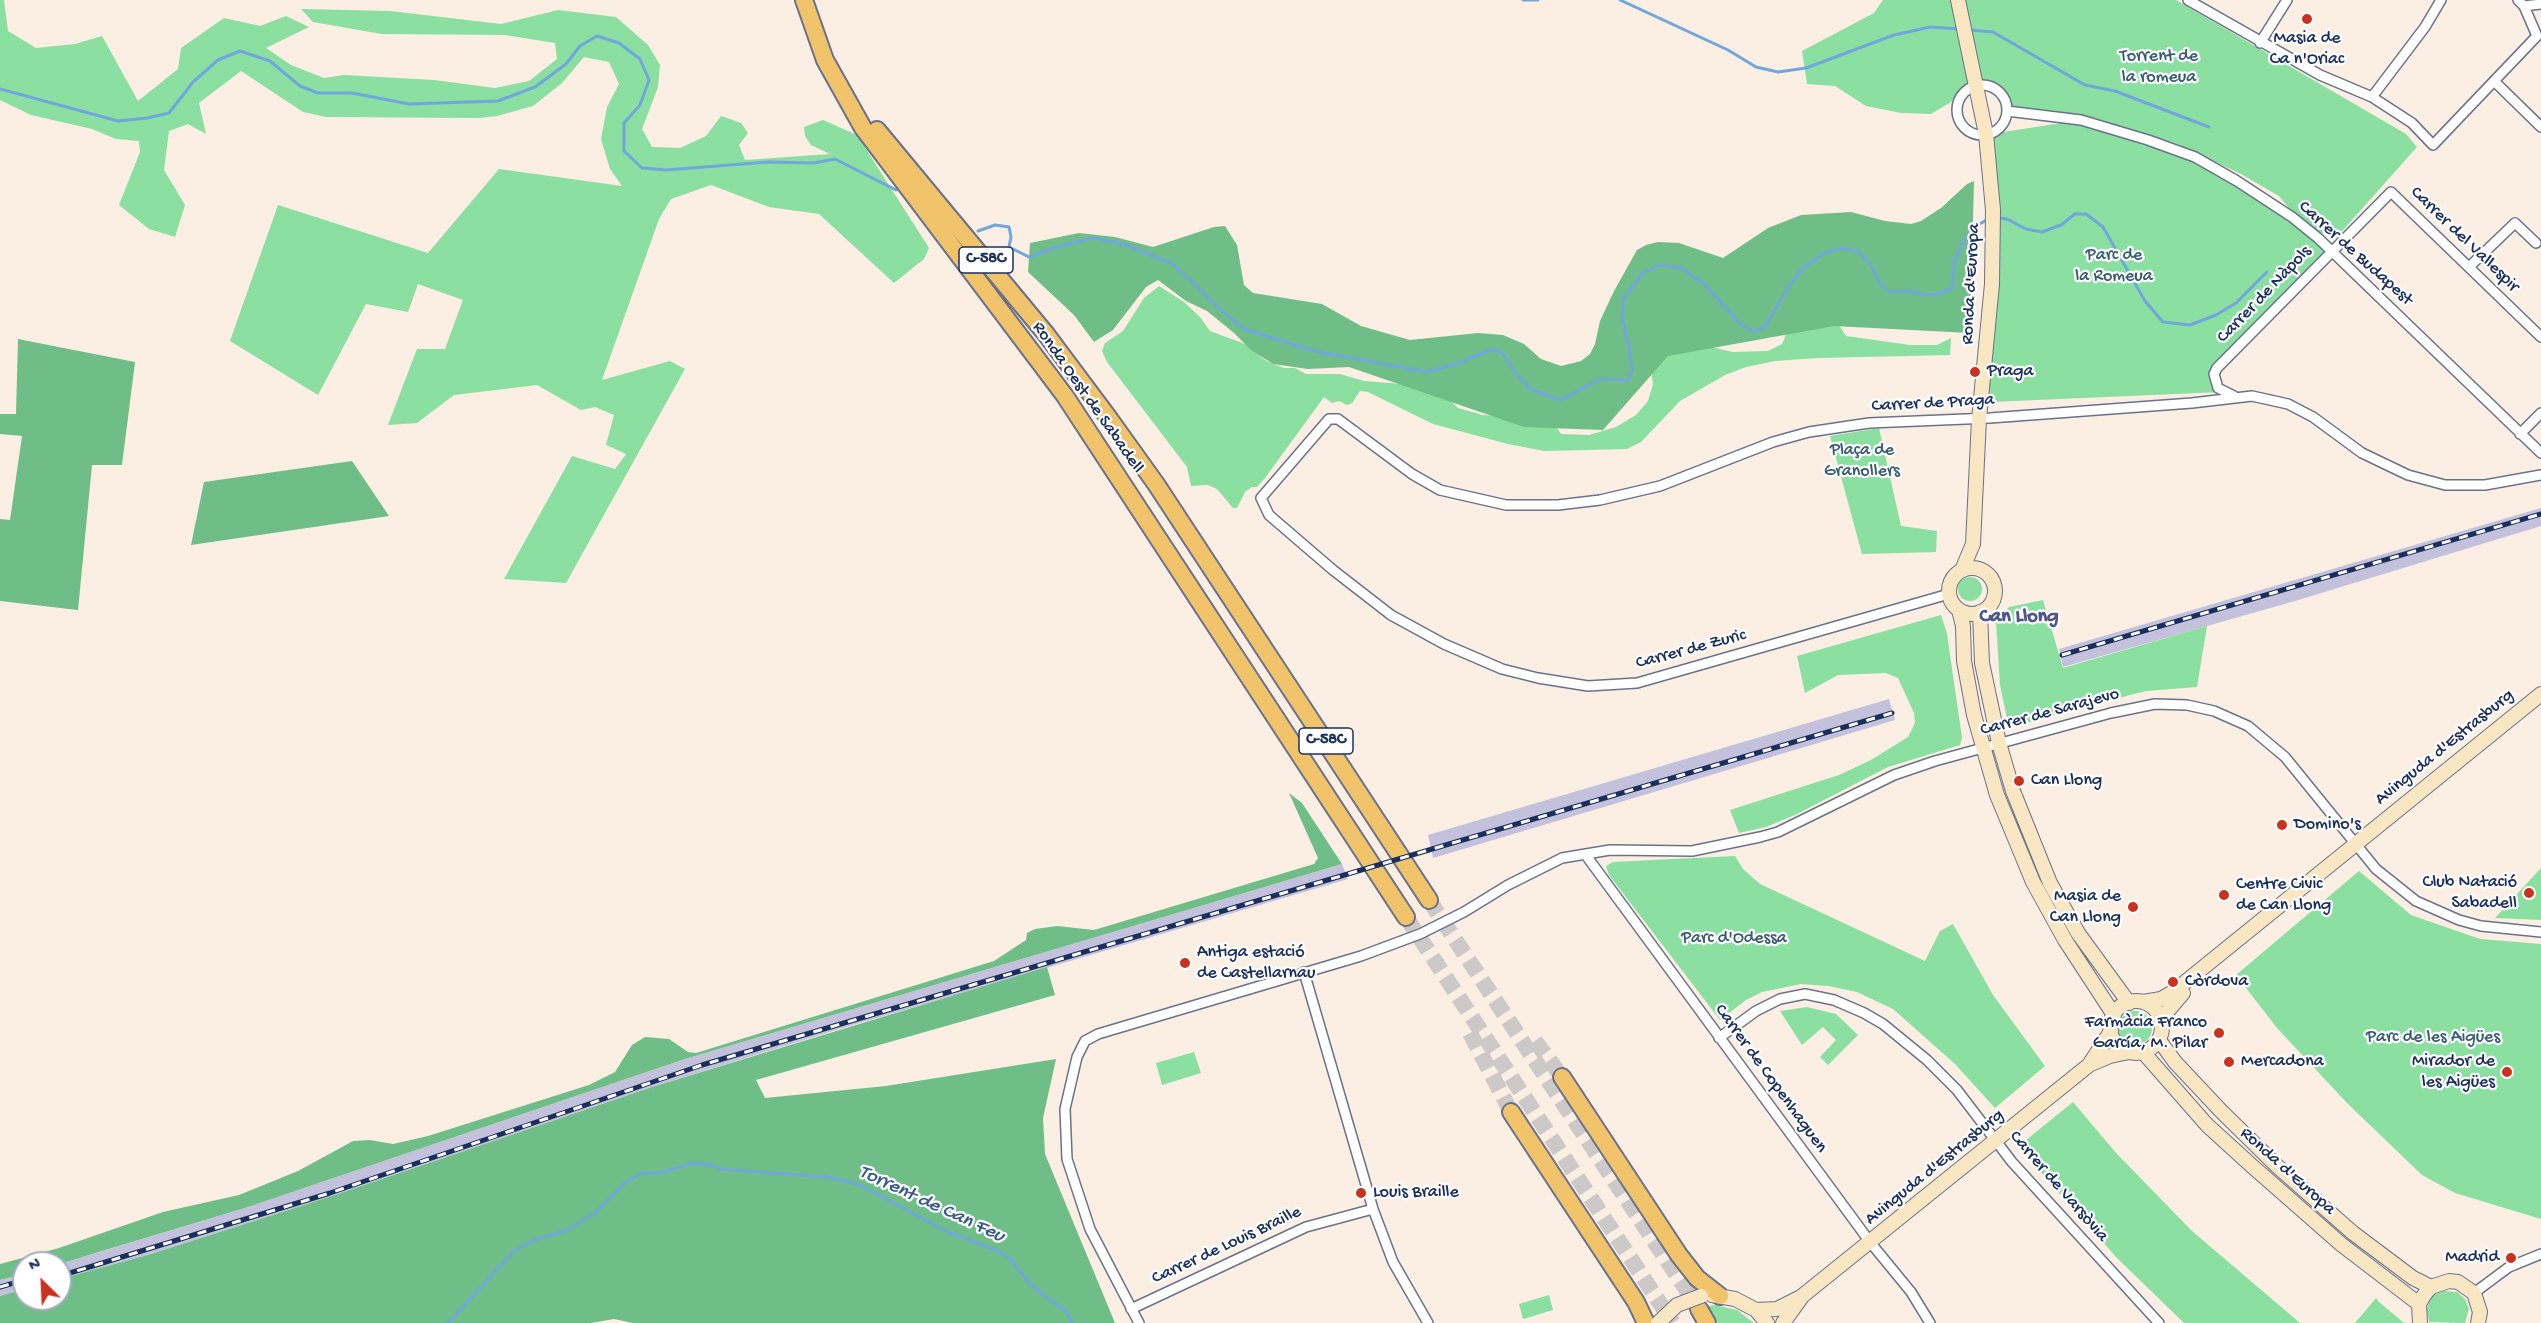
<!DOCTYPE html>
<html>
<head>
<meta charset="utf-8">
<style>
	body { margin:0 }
	#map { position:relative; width:2541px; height:1323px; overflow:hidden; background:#faefe2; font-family:"Gochi Hand",sans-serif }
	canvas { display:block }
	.north { position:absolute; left:12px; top:1251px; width:60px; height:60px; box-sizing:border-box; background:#fff; border:2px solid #a4acbf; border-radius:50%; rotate:336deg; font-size:16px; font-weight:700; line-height:24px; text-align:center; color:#1b2f5e }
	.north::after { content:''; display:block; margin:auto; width:21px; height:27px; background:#c8321e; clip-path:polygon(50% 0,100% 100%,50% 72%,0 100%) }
</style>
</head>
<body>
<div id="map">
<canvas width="2541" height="1323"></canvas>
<div class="north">N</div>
</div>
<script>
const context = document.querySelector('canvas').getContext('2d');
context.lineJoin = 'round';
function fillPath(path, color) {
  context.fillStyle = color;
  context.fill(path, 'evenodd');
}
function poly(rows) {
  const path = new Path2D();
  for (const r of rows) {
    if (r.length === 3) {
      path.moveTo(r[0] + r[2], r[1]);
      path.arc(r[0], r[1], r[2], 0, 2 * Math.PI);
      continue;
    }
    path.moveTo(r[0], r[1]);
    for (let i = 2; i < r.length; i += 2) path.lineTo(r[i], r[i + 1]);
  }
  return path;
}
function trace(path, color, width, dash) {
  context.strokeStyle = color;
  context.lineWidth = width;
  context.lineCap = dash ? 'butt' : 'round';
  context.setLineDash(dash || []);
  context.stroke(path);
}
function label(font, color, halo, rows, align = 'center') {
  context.font = font + ' "Gochi Hand",sans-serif';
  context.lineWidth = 4.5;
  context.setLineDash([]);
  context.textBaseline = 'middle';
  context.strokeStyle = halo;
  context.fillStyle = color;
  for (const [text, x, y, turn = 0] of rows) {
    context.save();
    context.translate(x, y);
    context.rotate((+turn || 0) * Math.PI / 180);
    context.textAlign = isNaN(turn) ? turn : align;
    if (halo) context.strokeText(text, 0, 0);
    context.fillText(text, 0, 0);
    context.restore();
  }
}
const industrial = poly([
	[2541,508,2541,526,2295,601,2063,667,2059,649],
	[1889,699,1895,720,1433,858,1428,835],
	[1342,864,1348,879,843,1028,652,1087,332,1196,151,1254,60,1279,60,1264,245,1208,685,1059],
	[24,1274,24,1289,0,1296,0,1280]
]);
const green = poly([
	[0,0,4,0,8,31,36,48,75,44,102,36,138,101,178,69,181,48,224,18,260,26,286,16,309,27,266,48,291,65,324,78,344,75,434,80,495,88,529,81,557,59,555,43,505,35,382,34,313,22,301,9,390,11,501,24,558,10,616,17,648,45,660,65,658,87,642,129,652,147,680,148,706,136,721,116,741,123,748,133,739,145,745,160,830,154,811,145,805,136,804,127,823,120,857,135,929,248,924,259,894,283,819,214,769,207,711,185,671,199,659,219,602,380,670,361,685,369,566,583,504,579,572,456,615,469,626,454,606,445,614,415,595,407,581,410,537,385,454,395,417,423,388,425,417,349,445,349,463,300,418,284,408,312,366,304,318,395,230,341,278,205,428,253,499,169,622,186,610,169,601,139,607,107,619,84,609,62,584,57,562,83,533,106,497,116,479,118,326,117,303,112,241,71,199,103,206,134,188,124,169,131,164,170,185,205,175,237,149,229,119,205,140,152,139,141,116,139,92,129,31,115,0,100],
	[1883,0,2176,0,2406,134,2417,147,2336,238,2306,227,2331,251,2214,374,2222,392,1991,402,1979,419,1990,134,2081,120,2195,157,2302,224,2279,196,2241,174,2175,143,2083,115,2011,107,2004,88,1984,80,1964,86,1951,102,1931,114,1901,113,1866,106,1835,86,1807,84,1802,51,1874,13],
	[1159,286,1184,302,1200,317,1210,331,1245,344,1266,361,1284,368,1295,368,1306,374,1340,374,1364,381,1415,385,1446,396,1458,408,1483,415,1552,420,1561,434,1589,435,1616,427,1636,415,1648,401,1653,384,1651,371,1664,354,1703,345,1733,352,1768,351,1782,344,1787,332,1837,322,1846,336,1910,345,1937,345,1951,338,1950,355,1818,358,1775,361,1746,367,1725,375,1680,401,1641,442,1627,449,1544,451,1508,444,1433,424,1368,392,1360,391,1352,403,1347,405,1339,401,1332,403,1324,397,1265,478,1257,487,1252,487,1245,492,1237,508,1233,508,1217,489,1208,485,1191,486,1187,467,1107,362,1102,351,1105,343,1123,331,1144,298],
	[1879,428,1901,526,1937,531,1936,552,1862,554,1830,436],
	[1970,589,12],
	[2043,600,2063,668,2207,626,2197,687,2146,691,2075,709,2009,728,2000,685,1996,622,2009,607],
	[1941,615,1947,634,1962,738,1960,745,1888,767,1795,815,1766,827,1739,833,1730,810,1839,775,1871,760,1908,737,1915,723,1914,713,1898,678,1886,673,1838,675,1805,693,1797,656],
	[1735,856,1743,869,1760,884,1925,961,1940,931,1953,924,1993,995,2045,1066,1995,1108,1955,1064,1893,1009,1857,992,1828,986,1801,984,1762,992,1746,1000,1720,1020,1609,875,1606,866,1613,862],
	[2541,868,2541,920,2495,918],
	[2359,871,2411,915,2480,939,2541,944,2541,1219,2455,1193,2422,1175,2348,1104,2277,1028,2236,975],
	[1807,1007,1836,1014,1858,1035,1828,1065,1820,1057,1836,1040,1823,1027,1802,1045,1780,1011],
	[2135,1028,17],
	[1194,1052,1201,1073,1162,1085,1156,1063],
	[2073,1102,2117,1154,2192,1231,2300,1323,2184,1323,2117,1258,2021,1150,2020,1145],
	[2444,1291,2457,1292,2465,1299,2469,1309,2465,1323,2429,1322,2427,1310,2429,1302,2434,1295],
	[1549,1295,1553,1310,1523,1319,1519,1304],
	[2376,1298,2379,1302,2404,1323,2355,1323],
	[1715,1305,1737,1310,1754,1323,1718,1323,1708,1306]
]);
const forest = poly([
	[1974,181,1970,333,1834,326,1668,356,1603,430,1524,427,1349,367,1308,369,1273,364,1251,350,1234,333,1207,311,1186,301,1158,280,1146,287,1113,330,1094,342,1074,315,1028,272,1030,243,1079,233,1115,237,1153,247,1214,227,1225,226,1237,245,1244,285,1253,293,1322,304,1361,326,1410,340,1478,333,1503,335,1524,344,1541,359,1561,366,1581,361,1590,354,1595,344,1600,321,1614,291,1637,250,1646,245,1658,242,1679,243,1723,258,1768,228,1801,215,1851,212,1885,221,1911,224,1921,221,1941,208,1967,184],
	[18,339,135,362,122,465,92,465,78,610,0,601,0,519,10,520,22,436,0,434,0,414,16,414],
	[352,461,389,516,191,545,204,482],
	[1289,793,1302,803,1342,864,685,1059,245,1208,112,1248,60,1264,24,1263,24,1274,0,1280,0,1264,59,1248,163,1212,239,1195,298,1171,353,1141,370,1140,393,1144,428,1136,589,1085,615,1072,632,1045,645,1037,669,1039,688,1052,696,1053,994,961,1026,940,1027,933,1035,929,1057,926,1094,930,1314,864,1318,858],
	[1047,967,1055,995,756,1080,765,1098,886,1086,1056,1059,1043,1118,1045,1154,1115,1323,633,1323,614,1319,591,1323,0,1323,0,1296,24,1289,24,1299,60,1299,60,1279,151,1254,332,1196,652,1087]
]);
const stream = poly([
	[1523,0,1538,0],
	[1620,0,1728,50,1756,67,1778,72,1806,68,1894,35,1930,27,1960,29],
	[1970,30,1993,32,2085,85,2115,91,2209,127],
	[0,89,118,121,147,118,169,113,193,82,218,60,240,51,270,61,300,86,318,93,352,93,409,104,498,101,535,87,566,64,580,46,597,36,619,43,640,59,649,80,640,105,624,123,624,151,642,168,666,170,768,162,814,163,835,159,896,190],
	[1997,218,2007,219,2026,229,2042,232,2061,225,2075,214,2086,214,2103,227,2145,301,2163,322,2190,325,2216,315,2236,303,2267,272],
	[978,231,995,225,1009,227,1011,237,1009,247,1029,257,1057,247,1093,238,1123,244,1173,264,1224,313,1244,329,1314,351,1427,372,1456,364,1490,350,1502,352,1516,374,1532,390,1561,400,1600,379,1628,380,1632,371,1629,346,1622,319,1623,299,1643,273,1660,265,1681,268,1704,284,1741,325,1754,331,1764,328,1789,286,1803,268,1824,253,1843,248,1859,252,1871,266,1880,283,1890,292,1911,291,1926,295,1938,294,1952,288,1954,262,1964,241,1978,225,1988,219],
	[448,1323,515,1250,532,1241,567,1230,595,1213,625,1183,641,1173,659,1173,694,1163,711,1165,720,1169,828,1177,860,1185,946,1231,1000,1252,1010,1259,1032,1286,1067,1312,1072,1323]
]);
const highwayTunnel = poly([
	[1429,900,1699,1309],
	[1406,917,1673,1323],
	[1470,1033,1511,1112],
	[1535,1041,1562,1077]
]);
const street = poly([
	[2188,0,2320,75,2372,97,2412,123,2433,145,2537,36],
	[2518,0,2524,6,2537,36],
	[2524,6,2541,4],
	[2260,43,2287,0],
	[2495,82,2541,127],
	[1982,110,25],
	[2372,97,2425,27,2441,0],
	[2007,111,2081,120,2148,140,2195,157,2237,181,2292,217,2318,238,2541,453],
	[2469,267,2515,223,2536,243],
	[2234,396,2218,388,2214,374,2217,368,2391,192,2541,337],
	[2520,434,2541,413],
	[1949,594,1637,683,1588,686,1538,678,1502,669,1444,644,1391,615,1333,570,1269,515,1261,498,1329,419,1338,419,1412,474,1440,490,1506,505,1558,505,1600,500,1660,486,1773,442,1809,432,1869,423,1990,418,2192,403,2252,396,2288,404,2313,417,2362,453,2408,475,2445,485,2485,485,2541,475],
	[1585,854,1870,1242,1911,1292,1930,1323],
	[1304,972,1373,1209,1393,1262,1428,1323],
	[1719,1038,1756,1011,1780,999,1805,994,1834,1000,1864,1013,1883,1024,1927,1060,1957,1090,2012,1162,2159,1323],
	[2474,1293,2509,1267,2541,1254],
	[1131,1309,1306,1227,1373,1209],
	[1139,1323,1090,1229,1067,1159,1065,1109,1077,1057,1085,1041,1098,1034,1361,956,1420,934,1464,912,1508,885,1562,858,1610,850,1692,851,1760,837,1778,832,1894,775,1935,761,2111,713,2155,704,2187,705,2214,711,2248,726,2285,757,2376,869,2416,901,2459,920,2481,926,2541,932]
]);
const secondary = poly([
	[1958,0,1986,134,1993,210,1992,284,1979,419,1973,544,1962,570],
	[1972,591,23],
	[1959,610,1963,626,1964,661,1974,715,1997,795,2033,882,2065,940,2114,1015],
	[1980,612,1982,663,1999,743,2013,791,2050,883,2078,933,2129,1003],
	[2136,1027,26],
	[2143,1002,2161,999,2173,992,2541,694],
	[2161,1019,2183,993],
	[2159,1040,2175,1062,2221,1111,2277,1166,2353,1233,2413,1278,2431,1287],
	[2143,1052,2207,1125,2252,1166,2342,1245,2419,1304],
	[2091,1064,2110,1056,2129,1052],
	[1712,1295,1735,1299,1756,1310,1767,1323],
	[1756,1310,1777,1309,1801,1297,2089,1065,2111,1031],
	[1783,1323,1801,1298],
	[2420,1323,2419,1304,2424,1295,2431,1287,2449,1281,2458,1282,2474,1293,2480,1312,2478,1323]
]);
const highway = poly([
	[804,0,825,60,863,128,1065,396,1406,917],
	[877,130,1046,334,1108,417,1156,484,1429,900],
	[1562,1077,1679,1255,1697,1278,1720,1296],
	[1511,1112,1636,1302,1646,1323],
	[1699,1309,1707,1323]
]);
const rail = poly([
	[2062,655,2541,514],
	[60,1276,330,1193,702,1065,1892,713],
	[0,1287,24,1280]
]);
const secondaryBridge = poly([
	[1658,1323,1677,1305,1701,1296]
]);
const markers = [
	[2307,19,6,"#c8321e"],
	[1975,372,6,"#c8321e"],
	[2019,781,6,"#c8321e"],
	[2282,825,6,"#c8321e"],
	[2529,893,6,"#c8321e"],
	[2224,895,6,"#c8321e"],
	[2133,907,6,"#c8321e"],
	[1185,963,6,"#c8321e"],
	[2173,982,6,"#c8321e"],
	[2219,1033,6,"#c8321e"],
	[2229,1062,6,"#c8321e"],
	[2507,1072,6,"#c8321e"],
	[1361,1193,6,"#c8321e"],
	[2511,1258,6,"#c8321e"]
];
const shields = [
	[986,260,54],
	[1326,741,54]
];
const shieldNames = [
	["C-58C",986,260],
	["C-58C",1326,741]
];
const poiNames = [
	["Masia de",2307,39,"center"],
	["Ca n'Oriac",2307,60,"center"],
	["Praga",1987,372],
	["Can Llong",2031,781],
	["Domino's",2294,825],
	["Club Natació",2517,883,"right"],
	["Sabadell",2517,904,"right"],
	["Centre Civic",2236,885],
	["de Can Llong",2236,906],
	["Masia de",2121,897,"right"],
	["Can Llong",2121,918,"right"],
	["Antiga estació",1197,953],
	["de Castellarnau",1197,974],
	["Còrdova",2185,982],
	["Farmàcia Franco",2207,1023,"right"],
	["García, M. Pilar",2207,1044,"right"],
	["Mercadona",2241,1062],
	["Mirador de",2495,1062,"right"],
	["les Aigües",2495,1083,"right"],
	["Louis Braille",1373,1193],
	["Madrid",2499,1258,"right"]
];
const parkNames = [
	["Torrent de",2159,57],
	["la romeua",2159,78],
	["Parc de",2114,256],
	["la Romeua",2114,277],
	["Plaça de",1862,451],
	["Granollers",1862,472],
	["Parc d'Odessa",1734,939],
	["Parc de les Aigües",2433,1038]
];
const streetNames = [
	["Carrer del Vallespir",2464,240,44],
	["Carrer de Budapest",2355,254,42],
	["Ronda d'Europa",1972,284,-87],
	["Carrer de Nàpols",2265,295,-46],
	["Ronda Oest de Sabadell",1087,398,55],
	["Carrer de Praga",1933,404,-3],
	["Carrer de Zuric",1691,650,-15],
	["Carrer de Sarajevo",2050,713,-15],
	["Avinguda d'Estrasburg",2445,748,-39],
	["Carrer de Copenhaguen",1770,1079,54],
	["Avinguda d'Estrasburg",1935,1168,-39],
	["Ronda d'Europa",2287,1172,42],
	["Carrer de Varsòvia",2058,1187,49],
	["Carrer de Louis Braille",1227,1246,-25]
];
const neighbourhoodNames = [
	["Can Llong",2019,618]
];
const waterNames = [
	["Torrent de Can Feu",931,1205,25]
];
fillPath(industrial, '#c3c1db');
fillPath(green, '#8adfa1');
fillPath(forest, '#6fbe87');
trace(stream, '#71a7de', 3);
trace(highwayTunnel, '#cdc9c8', 16, [16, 8]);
trace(street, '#69728c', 12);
trace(secondary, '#69728c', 16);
trace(highway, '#69728c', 20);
trace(street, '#fff', 9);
trace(secondary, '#f9e7c3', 14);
trace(highway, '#f1c36a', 16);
trace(rail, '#1b2f5e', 5);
trace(rail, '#fff', 3, [9]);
trace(secondaryBridge, '#69728c', 16, []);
trace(secondaryBridge, '#f9e7c3', 14);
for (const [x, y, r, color] of markers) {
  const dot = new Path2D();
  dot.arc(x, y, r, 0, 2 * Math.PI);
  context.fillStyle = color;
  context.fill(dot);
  trace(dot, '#fff', 2);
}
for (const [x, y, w] of shields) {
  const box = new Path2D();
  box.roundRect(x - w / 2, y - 13, w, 26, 4.5);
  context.fillStyle = '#fff';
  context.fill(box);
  trace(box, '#1b2f5e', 1.5);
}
label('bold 16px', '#1b2f5e', null, shieldNames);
label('18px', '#1b2f5e', '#fff', poiNames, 'left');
label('18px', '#375b6f', '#fff', parkNames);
label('18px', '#1b2f5e', '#fff', streetNames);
label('bold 20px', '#50568a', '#fff', neighbourhoodNames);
label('italic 20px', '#39598b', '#fff', waterNames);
</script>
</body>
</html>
